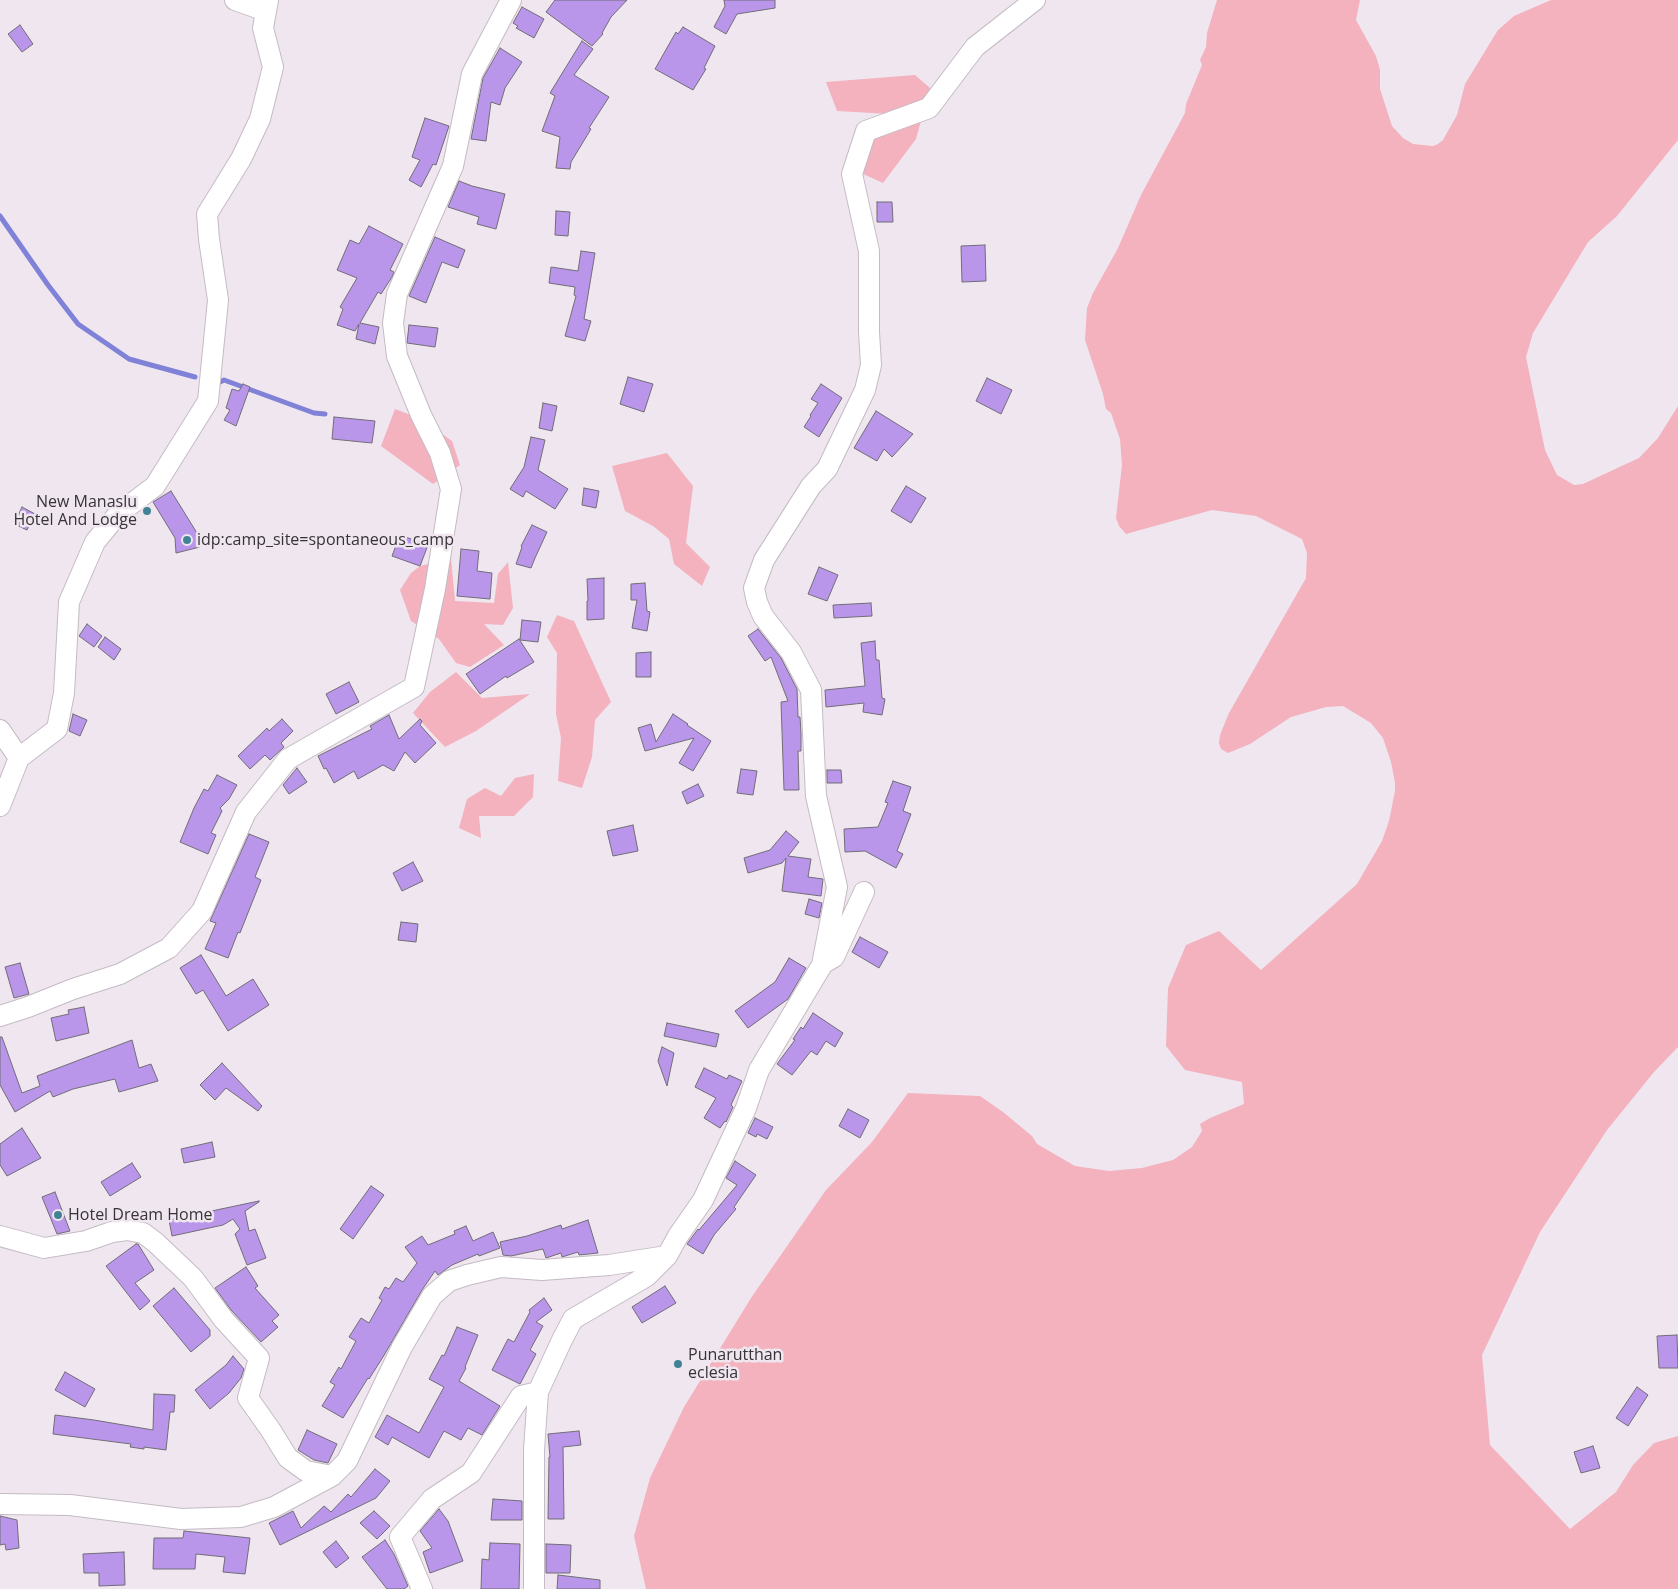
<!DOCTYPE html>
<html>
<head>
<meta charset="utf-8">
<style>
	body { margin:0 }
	canvas { display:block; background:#efe6ef }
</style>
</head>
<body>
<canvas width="1678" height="1589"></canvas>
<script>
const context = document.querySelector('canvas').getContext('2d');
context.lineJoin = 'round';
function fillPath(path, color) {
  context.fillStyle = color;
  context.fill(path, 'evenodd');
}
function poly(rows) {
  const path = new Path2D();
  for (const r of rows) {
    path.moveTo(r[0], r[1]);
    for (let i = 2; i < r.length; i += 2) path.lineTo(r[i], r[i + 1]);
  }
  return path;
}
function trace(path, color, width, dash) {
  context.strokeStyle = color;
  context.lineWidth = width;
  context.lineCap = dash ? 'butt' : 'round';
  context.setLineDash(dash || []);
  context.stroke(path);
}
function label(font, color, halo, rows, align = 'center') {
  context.font = font + ' "Open Sans",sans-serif';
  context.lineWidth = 5;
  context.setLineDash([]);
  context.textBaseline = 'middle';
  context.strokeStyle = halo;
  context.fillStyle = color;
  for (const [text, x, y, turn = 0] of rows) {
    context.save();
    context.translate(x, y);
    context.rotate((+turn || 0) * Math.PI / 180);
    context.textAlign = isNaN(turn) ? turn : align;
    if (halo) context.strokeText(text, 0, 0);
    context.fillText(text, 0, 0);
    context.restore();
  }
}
const green = poly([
	[1217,0,1360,0,1356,20,1376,56,1380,70,1380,89,1392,126,1403,138,1413,144,1433,146,1438,144,1443,140,1457,115,1465,84,1498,30,1514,16,1551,0,1678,0,1678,140,1617,216,1588,242,1533,333,1526,357,1545,450,1557,475,1574,485,1583,484,1639,458,1658,438,1678,406,1678,1047,1654,1072,1607,1130,1540,1232,1482,1355,1490,1445,1570,1529,1616,1492,1633,1465,1654,1443,1678,1436,1678,1589,646,1589,634,1536,650,1478,684,1407,751,1298,826,1190,872,1142,908,1093,980,1096,1003,1112,1032,1136,1037,1144,1075,1166,1109,1171,1142,1168,1173,1160,1192,1147,1202,1131,1200,1124,1210,1118,1244,1104,1242,1082,1185,1070,1166,1046,1168,988,1186,945,1219,931,1261,970,1357,884,1382,841,1389,821,1395,791,1395,783,1391,762,1383,738,1371,723,1343,706,1326,707,1291,717,1250,744,1228,753,1221,749,1219,743,1220,735,1229,713,1306,578,1307,553,1302,539,1256,516,1212,510,1126,534,1119,526,1116,518,1122,465,1120,439,1111,413,1106,409,1103,394,1085,340,1087,308,1093,293,1118,248,1141,195,1185,113,1186,104,1202,65,1200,60,1206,47,1207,33],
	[915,75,930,88,916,139,883,183,861,173,865,145,890,114,837,111,826,82],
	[395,409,421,419,452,441,460,465,433,484,381,446],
	[667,453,693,486,686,543,710,567,702,586,674,564,669,539,653,526,625,511,612,466],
	[451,558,455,601,494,603,498,574,508,562,513,608,503,625,484,624,504,645,470,667,456,663,439,639,411,621,400,590,411,573,420,566],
	[557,615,574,621,611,702,595,720,592,757,582,788,558,781,561,738,556,714,557,653,547,637],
	[456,672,482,698,530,694,476,731,445,747,413,713,430,692],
	[534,774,533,797,514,816,479,816,481,838,459,828,467,799,485,788,501,796,515,778]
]);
const stream = poly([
	[0,216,48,285,78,324,129,359,195,377],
	[220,382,224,380,314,413,325,414]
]);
const building = poly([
	[555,0,627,0,611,17,602,33,603,34,592,46,546,12,555,0],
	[724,0,775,0,775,8,737,14,726,34,714,27,725,6,724,0],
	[522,7,544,19,534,38,516,28,518,26,513,23,522,7],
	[20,25,33,44,22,52,8,34,20,25],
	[683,27,715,46,704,68,706,69,693,90,655,69,676,32,678,34,683,27],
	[582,41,593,49,574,75,609,97,589,128,591,129,571,162,570,169,556,168,560,137,542,131,555,96,550,93,582,41],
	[500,48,522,62,505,88,500,105,491,102,486,141,471,139,483,78,500,48],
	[425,118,449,126,436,165,433,164,421,187,409,180,420,160,412,157,425,118],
	[459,181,472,186,505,194,496,229,477,224,479,217,448,207,459,181],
	[877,202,892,202,893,222,877,222,877,202],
	[556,211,570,212,568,236,555,235,556,211],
	[369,226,403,244,390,270,394,272,392,277,381,294,378,292,360,323,379,327,375,344,356,339,359,324,355,331,337,325,343,309,340,307,357,278,337,270,350,240,359,244,369,226],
	[435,237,465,250,458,268,442,262,426,303,409,296,435,237],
	[985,245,986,281,962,282,961,246,985,245],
	[581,251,595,253,584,319,591,321,585,341,565,336,576,296,574,295,575,287,549,283,551,267,578,271,581,251],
	[409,325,438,328,435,347,407,343,409,325],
	[628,377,653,384,644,412,620,404,628,377],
	[987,378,1012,390,1001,414,976,401,987,378],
	[243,384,250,387,236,426,224,420,230,410,226,408,232,389,239,391,243,384],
	[821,384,842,398,819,437,804,427,811,416,810,415,818,403,811,399,821,384],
	[543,403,557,406,552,431,539,428,543,403],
	[876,411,913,434,892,457,884,449,877,461,854,448,876,411],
	[334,417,375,421,372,443,332,439,334,417],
	[531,437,545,440,538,470,568,489,555,509,526,491,523,497,510,489,524,467,531,437],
	[906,486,926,498,911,523,891,511,906,486],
	[584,488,599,491,596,508,582,505,584,488],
	[171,491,197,533,200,547,176,553,175,538,153,502,171,491],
	[22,507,35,514,27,530,14,524,22,507],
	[532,525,547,532,535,558,531,568,516,564,522,547,521,546,532,525],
	[400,535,428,545,420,566,392,556,400,535],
	[461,549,479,551,477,571,492,573,490,599,457,596,461,549],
	[819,567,838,575,827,601,808,594,819,567],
	[604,578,604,619,587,620,587,601,588,601,587,579,604,578],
	[645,583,647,611,650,612,647,631,632,628,637,600,631,600,631,584,645,583],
	[871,603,872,616,834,618,833,605,871,603],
	[522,620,541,622,538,642,520,640,522,620],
	[87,624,102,636,94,647,79,636,87,624],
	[758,629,781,658,797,689,798,717,800,717,801,733,801,751,798,751,799,790,784,790,781,702,788,701,771,657,765,661,748,636,758,629],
	[105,637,121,649,114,660,98,647,105,637],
	[519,639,534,662,507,678,506,676,480,694,466,674,519,639],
	[875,641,876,660,879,660,882,698,885,699,882,715,863,712,864,703,826,707,825,690,865,686,861,643,875,641],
	[651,652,651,677,636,677,636,653,651,652],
	[349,682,359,702,336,714,326,694,349,682],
	[73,714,87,720,80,736,69,731,73,714],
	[673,714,688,724,687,725,711,741,693,771,679,763,694,738,645,751,638,728,651,724,656,742,673,714],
	[389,715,399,739,420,719,422,721,420,725,436,743,415,763,405,752,394,771,383,765,358,779,354,771,334,783,326,768,324,769,318,756,372,729,370,726,389,715],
	[282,719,293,731,281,743,284,747,270,760,265,755,250,769,238,756,267,728,269,731,282,719],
	[297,768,307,782,289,794,283,785,297,768],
	[741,769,757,771,753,795,737,793,741,769],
	[827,770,841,770,842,783,827,783,827,770],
	[217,775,237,785,229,799,220,808,222,811,211,833,216,835,208,854,180,842,194,808,204,789,208,791,217,775],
	[893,781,911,787,903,811,911,814,897,851,903,854,896,868,865,851,845,852,844,829,878,827,888,803,885,802,893,781],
	[698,784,704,796,687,804,682,792,698,784],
	[633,825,638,851,613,856,607,831,633,825],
	[786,831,799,842,788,856,811,859,808,877,823,879,821,896,782,891,786,858,782,863,748,873,744,858,770,850,786,831],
	[249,834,269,842,255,877,261,880,240,933,238,932,228,958,205,949,216,923,210,921,249,834],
	[413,862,423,881,402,891,393,873,413,862],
	[809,899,822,903,819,918,805,914,809,899],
	[401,922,418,924,416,942,398,940,401,922],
	[860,937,888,952,879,968,852,952,860,937],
	[201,955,226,996,253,979,269,1005,228,1031,203,990,196,994,180,968,201,955],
	[789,958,806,968,788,999,748,1028,735,1011,775,982,789,958],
	[20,963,29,994,14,998,5,967,20,963],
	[84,1007,89,1033,56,1041,51,1018,69,1014,68,1010,84,1007],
	[813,1013,843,1033,835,1047,826,1041,817,1055,811,1051,792,1075,777,1064,795,1040,793,1039,801,1027,803,1029,813,1013],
	[667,1023,719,1034,716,1047,664,1036,667,1023],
	[0,1037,2,1037,22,1093,40,1086,37,1076,132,1040,139,1068,151,1064,158,1081,119,1092,115,1079,73,1089,53,1097,50,1091,15,1112,0,1085,0,1037],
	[662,1047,674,1053,667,1086,658,1061,662,1047],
	[222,1063,262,1106,258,1111,226,1088,215,1100,200,1085,222,1063],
	[704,1068,727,1079,729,1075,742,1081,731,1105,733,1107,726,1122,725,1121,720,1128,704,1118,716,1098,695,1087,704,1068],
	[848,1109,869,1120,860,1138,839,1126,848,1109],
	[755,1118,773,1127,767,1139,757,1134,756,1137,748,1133,755,1118],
	[22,1128,41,1158,7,1176,0,1165,0,1144,22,1128],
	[212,1142,215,1157,184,1163,181,1149,212,1142],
	[735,1161,756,1175,734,1207,736,1209,714,1235,703,1254,687,1244,698,1229,699,1230,737,1185,726,1178,735,1161],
	[132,1163,141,1177,110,1196,101,1182,132,1163],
	[371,1186,384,1195,353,1239,340,1229,371,1186],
	[55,1192,70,1231,57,1234,42,1197,55,1192],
	[259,1201,259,1202,245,1211,249,1231,255,1229,266,1258,247,1265,235,1234,240,1229,233,1219,223,1225,172,1236,169,1220,259,1201],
	[588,1220,598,1253,579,1255,578,1252,562,1257,561,1253,546,1258,543,1249,511,1256,503,1255,500,1242,527,1236,561,1225,562,1229,588,1220],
	[466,1226,473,1241,493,1232,500,1248,479,1256,478,1254,452,1265,438,1275,435,1271,422,1290,383,1357,369,1379,368,1378,343,1418,322,1406,335,1385,330,1382,339,1367,341,1369,356,1341,349,1337,361,1318,369,1323,382,1300,379,1298,385,1287,389,1289,396,1278,403,1282,417,1263,405,1247,422,1236,428,1245,455,1234,454,1231,466,1226],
	[136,1244,138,1244,154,1270,135,1283,150,1301,140,1310,106,1266,136,1244],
	[246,1267,258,1286,255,1288,279,1315,272,1321,278,1327,261,1342,231,1310,215,1288,246,1267],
	[665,1286,676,1303,642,1323,632,1307,665,1286],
	[174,1288,210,1330,210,1336,191,1352,153,1306,174,1288],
	[544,1298,552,1310,536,1322,543,1326,530,1350,536,1354,520,1384,492,1370,508,1339,514,1342,530,1312,529,1310,544,1298],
	[457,1327,478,1335,465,1367,466,1368,459,1381,500,1406,482,1435,468,1428,461,1440,444,1431,429,1458,392,1437,388,1445,375,1437,387,1415,419,1433,444,1387,429,1379,442,1355,444,1356,457,1327],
	[1677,1335,1678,1368,1659,1368,1657,1336,1677,1335],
	[233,1356,244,1369,241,1378,229,1393,210,1409,195,1390,226,1365,233,1356],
	[65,1372,95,1389,85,1407,55,1390,65,1372],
	[1637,1387,1648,1395,1628,1426,1616,1418,1637,1387],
	[154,1394,175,1395,174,1412,170,1412,166,1450,144,1447,144,1449,130,1447,131,1444,53,1434,55,1415,94,1420,153,1430,154,1394],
	[307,1430,337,1444,328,1463,314,1460,298,1450,307,1430],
	[579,1431,581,1445,563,1447,564,1519,548,1519,549,1457,550,1457,548,1434,579,1431],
	[1593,1446,1600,1468,1581,1473,1574,1452,1593,1446],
	[375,1469,390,1481,376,1498,280,1545,269,1523,293,1511,301,1528,324,1506,331,1512,348,1494,351,1497,375,1469],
	[493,1499,522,1501,522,1520,491,1520,493,1499],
	[439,1509,448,1521,463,1561,430,1573,423,1552,432,1548,420,1531,439,1509],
	[374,1511,390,1526,377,1539,360,1523,374,1511],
	[0,1516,17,1520,19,1548,6,1550,5,1544,0,1545,0,1516],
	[184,1531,250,1538,245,1574,223,1572,225,1557,196,1554,195,1569,153,1569,154,1538,183,1538,184,1531],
	[385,1540,394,1554,408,1586,404,1589,387,1589,362,1557,385,1540],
	[336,1541,349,1558,336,1568,323,1552,336,1541],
	[490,1543,520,1544,519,1589,481,1589,482,1559,489,1560,490,1543],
	[546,1544,571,1545,570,1573,546,1573,546,1544],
	[124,1552,125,1585,99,1586,99,1573,84,1573,83,1554,124,1552],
	[558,1575,600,1580,600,1589,557,1589,558,1575]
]);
const minor = poly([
	[235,0,266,11],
	[0,730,19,758],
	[0,806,19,758,57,729,64,693,69,602,95,542,118,514,155,486,208,401,218,300,209,239,207,214,241,159,260,119,273,67,263,28,268,0],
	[824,963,834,957,864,892],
	[0,1016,28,1007,73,989,120,974,169,948,202,911,246,812,288,759,414,687,435,589,451,489,440,453,421,415,397,356,393,323,397,294,453,166,472,74,511,0],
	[0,1236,44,1248,86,1241,112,1232,127,1230,143,1233,155,1242,193,1278,224,1320,259,1358,248,1398,270,1429,288,1458,306,1471,332,1476],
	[0,1504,70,1505,181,1519,241,1517,274,1507,332,1476,347,1461,402,1347,432,1296,449,1281,467,1275,501,1267,542,1270,609,1265,667,1256],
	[422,1589,400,1537,432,1499,471,1473,521,1396,538,1392],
	[534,1589,534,1450,538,1392,562,1340,573,1319,647,1276,667,1256,678,1236,703,1200,746,1108,759,1070,822,965,837,887,816,796,811,690,791,652,763,616,757,602,754,588,764,560,811,486,827,469,865,390,871,365,869,332,869,251,852,174,866,131,929,108,975,47,1035,0]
]);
const markers = [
	[147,511,5,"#418394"],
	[187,540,5,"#418394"],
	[58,1215,5,"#418394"],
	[678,1364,5,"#418394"]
];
const poiNames = [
	["New Manaslu",137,502,"right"],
	["Hotel And Lodge",137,520,"right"],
	["idp:camp_site=spontaneous_camp",197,540],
	["Hotel Dream Home",68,1215],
	["Punarutthan",688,1355],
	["eclesia",688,1373]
];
fillPath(green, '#f3b2be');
trace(stream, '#8082d7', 5);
fillPath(building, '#ba96eb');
trace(building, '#716d77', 1);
trace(minor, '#c4bbc4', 22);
trace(minor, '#fff', 20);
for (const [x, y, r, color] of markers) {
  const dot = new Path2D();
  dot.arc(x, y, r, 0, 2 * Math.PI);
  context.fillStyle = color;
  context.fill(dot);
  trace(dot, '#efe6ef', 2);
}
label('16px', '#373437', '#efe6ef', poiNames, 'left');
</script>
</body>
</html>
